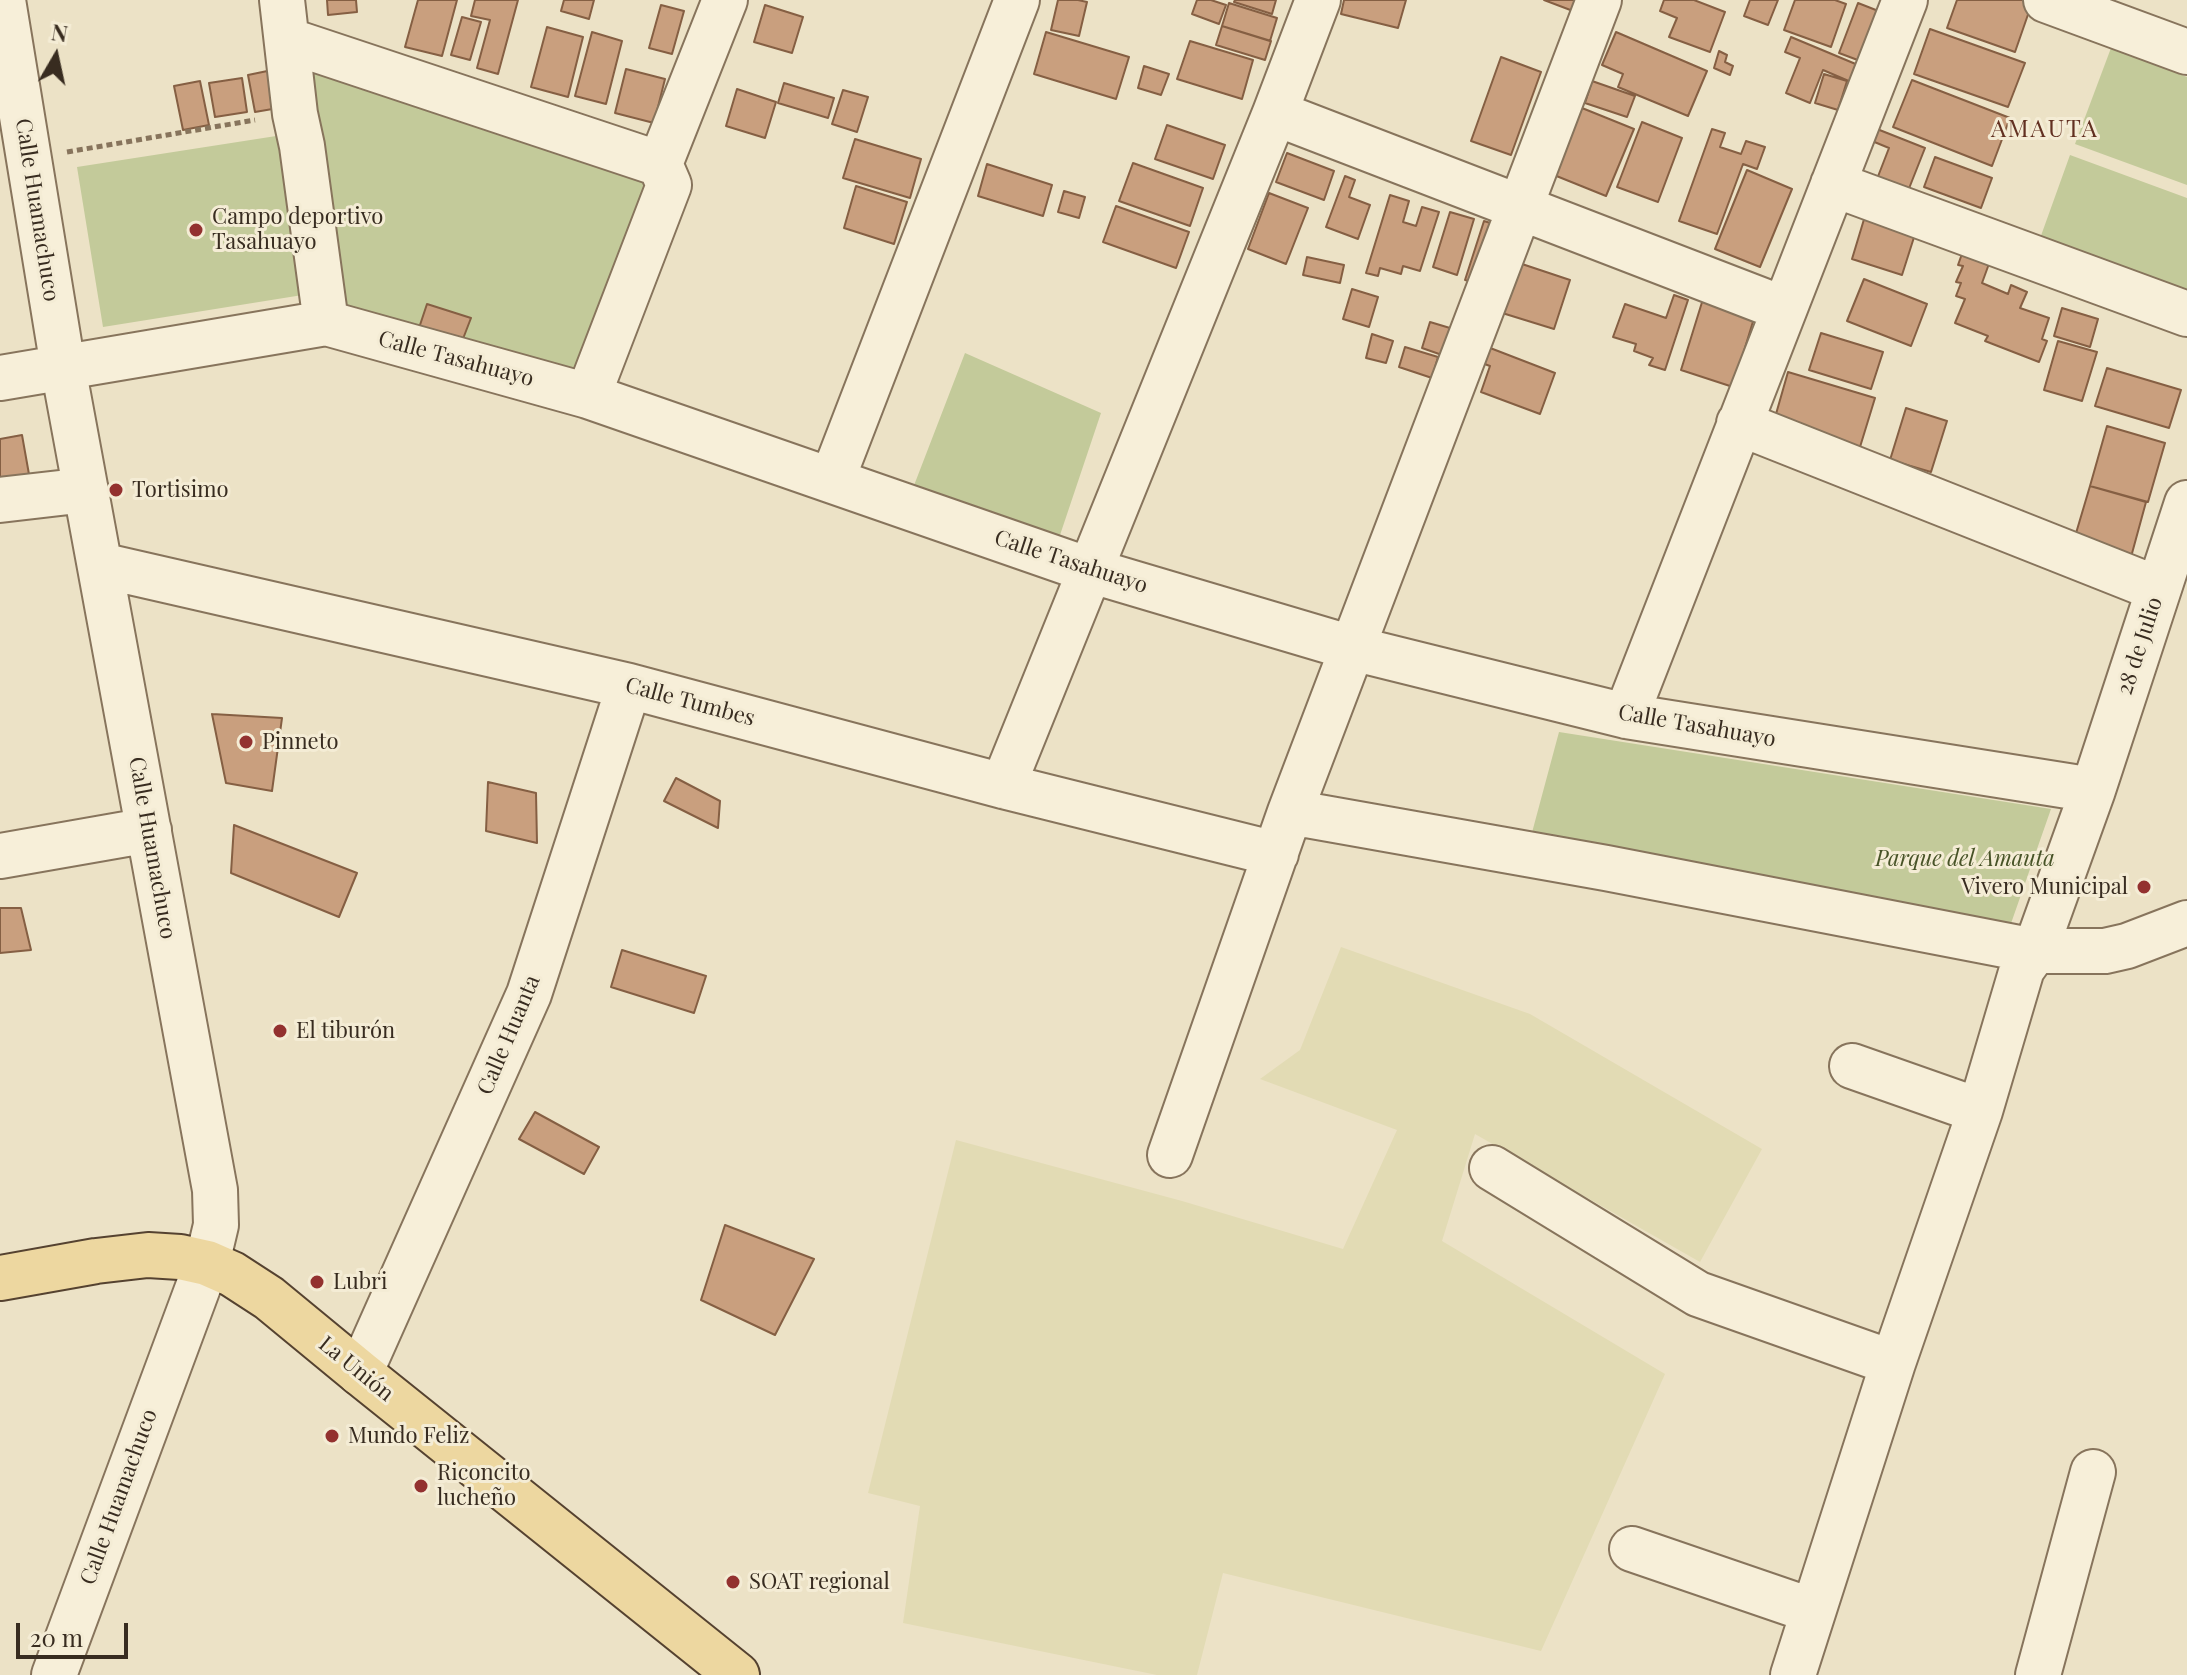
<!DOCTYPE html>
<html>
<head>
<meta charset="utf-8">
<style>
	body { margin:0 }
	#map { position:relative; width:2187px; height:1675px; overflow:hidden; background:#ece2c6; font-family:"Playfair Display",serif }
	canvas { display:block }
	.north { position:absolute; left:16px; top:16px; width:80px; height:80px; -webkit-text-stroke:6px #f4ecd5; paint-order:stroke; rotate:9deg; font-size:22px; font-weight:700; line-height:32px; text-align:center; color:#382c20 }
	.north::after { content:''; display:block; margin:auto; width:28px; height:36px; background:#382c20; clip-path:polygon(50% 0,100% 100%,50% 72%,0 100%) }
	.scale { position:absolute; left:16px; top:1623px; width:112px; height:36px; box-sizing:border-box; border:4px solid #382c20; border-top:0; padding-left:10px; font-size:24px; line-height:28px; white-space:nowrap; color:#382c20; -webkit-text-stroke:6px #f4ecd5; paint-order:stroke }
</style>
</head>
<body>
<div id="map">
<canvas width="2187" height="1675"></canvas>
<div class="north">N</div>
<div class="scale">20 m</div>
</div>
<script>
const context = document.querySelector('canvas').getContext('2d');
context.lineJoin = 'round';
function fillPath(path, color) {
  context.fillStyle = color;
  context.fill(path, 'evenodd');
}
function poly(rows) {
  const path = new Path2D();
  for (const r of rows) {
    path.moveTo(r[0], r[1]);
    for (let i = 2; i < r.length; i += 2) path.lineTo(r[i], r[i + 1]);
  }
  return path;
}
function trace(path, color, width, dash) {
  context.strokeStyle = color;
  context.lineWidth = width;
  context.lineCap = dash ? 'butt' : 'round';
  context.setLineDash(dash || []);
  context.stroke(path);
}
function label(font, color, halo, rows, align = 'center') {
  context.font = font + ' "Playfair Display",serif';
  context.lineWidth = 6;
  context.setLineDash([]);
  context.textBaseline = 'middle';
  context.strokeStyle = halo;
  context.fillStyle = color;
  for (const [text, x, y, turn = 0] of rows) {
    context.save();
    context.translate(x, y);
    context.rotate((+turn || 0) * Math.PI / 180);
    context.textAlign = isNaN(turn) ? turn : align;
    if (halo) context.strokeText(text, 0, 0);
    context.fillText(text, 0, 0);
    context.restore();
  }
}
const farmland = poly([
	[1341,947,1530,1014,1762,1149,1700,1262,1475,1134,1442,1241,1665,1374,1541,1651,1223,1573,1197,1675,1157,1675,903,1623,920,1506,868,1493,956,1140,1182,1201,1343,1249,1397,1130,1260,1079,1300,1050]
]);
const green = poly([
	[2111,48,2187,77,2187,185,2075,144],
	[300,68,662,184,585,382,334,305],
	[289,134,315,293,103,327,77,167],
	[2070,155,2187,198,2187,298,2038,244],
	[965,353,1101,413,1058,541,913,488],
	[1559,732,2051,809,2008,932,1530,840]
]);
const building = poly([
	[327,0,356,0,357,12,328,15,327,0],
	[418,0,457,0,442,56,405,47,418,0],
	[475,0,518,0,498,74,477,68,490,20,471,16,475,0],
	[564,0,594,0,589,19,561,11,564,0],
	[1058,0,1078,0,1087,2,1079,36,1051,30,1058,0],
	[1197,0,1211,0,1226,5,1219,24,1192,14,1197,0],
	[1235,0,1276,0,1272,14,1234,2,1235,0],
	[1344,0,1406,0,1398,28,1341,14,1344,0],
	[1544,0,1577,0,1573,11,1544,0],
	[1664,0,1694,0,1725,12,1710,52,1669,37,1677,18,1660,11,1664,0],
	[1750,0,1778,0,1768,25,1744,16,1750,0],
	[1795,0,1835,0,1846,4,1831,47,1784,30,1795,0],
	[1957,0,2023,0,2032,3,2015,52,1947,28,1957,0],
	[1229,3,1277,18,1270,41,1222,26,1229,3],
	[1858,3,1881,12,1863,62,1839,53,1858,3],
	[661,5,684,11,672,54,649,48,661,5],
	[765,5,803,17,792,53,754,42,765,5],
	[462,17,481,22,470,60,451,55,462,17],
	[1222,26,1271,41,1265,60,1216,45,1222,26],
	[547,27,583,37,568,97,531,87,547,27],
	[1930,29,2025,63,2008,107,1914,74,1930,29],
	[592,32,622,41,606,104,575,96,592,32],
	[1046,32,1129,57,1116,99,1034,74,1046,32],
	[1616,32,1707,71,1688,116,1618,87,1623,74,1602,65,1616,32],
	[1791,37,1858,65,1851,82,1823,70,1810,103,1786,93,1800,58,1785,52,1791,37],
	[1190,41,1253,60,1242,99,1177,79,1190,41],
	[1719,51,1727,55,1725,62,1733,66,1730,75,1714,68,1719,51],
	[1501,57,1541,72,1511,155,1471,141,1501,57],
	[1144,66,1169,74,1161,95,1138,88,1144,66],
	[277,69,284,107,255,112,248,75,277,69],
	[626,69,665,79,654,123,615,113,626,69],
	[1824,74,1847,81,1838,110,1815,103,1824,74],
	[242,78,247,112,215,117,209,83,242,78],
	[1912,80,2010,118,1992,166,1893,127,1912,80],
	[200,81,209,125,183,130,174,86,200,81],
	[1592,81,1635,96,1627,117,1585,103,1592,81],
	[784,83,834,98,828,118,778,103,784,83],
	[737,89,776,102,765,138,726,126,737,89],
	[843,90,868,97,857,132,832,124,843,90],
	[1582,108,1634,129,1606,196,1554,175,1582,108],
	[1642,122,1682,138,1658,202,1617,187,1642,122],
	[1167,125,1225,145,1213,179,1155,159,1167,125],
	[1712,129,1725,133,1720,147,1741,154,1746,141,1765,147,1757,169,1743,164,1717,234,1679,221,1712,129],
	[1877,129,1925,148,1908,191,1877,179,1889,148,1872,141,1877,129],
	[855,139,921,159,910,198,843,178,855,139],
	[1287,153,1334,171,1324,200,1276,182,1287,153],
	[1935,157,1992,178,1981,208,1924,187,1935,157],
	[1133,163,1203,188,1190,226,1119,201,1133,163],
	[987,164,1052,185,1043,216,978,196,987,164],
	[1747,170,1792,189,1760,267,1715,249,1747,170],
	[1345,176,1355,180,1349,197,1370,205,1358,239,1326,227,1345,176],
	[856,186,907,202,894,244,844,228,856,186],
	[1064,191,1085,197,1079,218,1058,212,1064,191],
	[1269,193,1308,208,1286,264,1248,249,1269,193],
	[1390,195,1409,201,1403,222,1416,226,1422,207,1439,212,1420,271,1403,266,1401,274,1380,268,1378,276,1366,273,1390,195],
	[1116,206,1189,232,1176,268,1103,242,1116,206],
	[1450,212,1474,219,1457,275,1433,267,1450,212],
	[1865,216,1916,231,1902,275,1852,259,1865,216],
	[1484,221,1503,227,1485,285,1465,280,1484,221],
	[1963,251,1990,261,1982,283,2008,294,2011,285,2027,292,2020,308,2049,318,2042,339,2047,341,2039,362,1985,341,1988,336,1955,323,1965,299,1956,296,1961,283,1956,282,1963,266,1958,265,1963,251],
	[1307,257,1344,265,1340,283,1303,275,1307,257],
	[1516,262,1570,280,1554,329,1499,312,1516,262],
	[1864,279,1927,304,1911,346,1847,321,1864,279],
	[1352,289,1378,297,1369,327,1343,319,1352,289],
	[1674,295,1688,300,1665,370,1649,365,1653,358,1634,351,1636,344,1613,337,1625,304,1666,318,1674,295],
	[1703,299,1755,315,1733,387,1681,370,1703,299],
	[427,304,471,318,461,344,418,331,427,304],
	[2062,308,2098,319,2090,347,2054,336,2062,308],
	[1430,322,1450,328,1442,355,1422,348,1430,322],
	[1821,333,1883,352,1871,389,1809,370,1821,333],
	[1372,334,1393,341,1386,363,1366,358,1372,334],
	[2058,341,2097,352,2082,401,2044,390,2058,341],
	[1485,346,1555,373,1540,414,1481,392,1490,366,1479,362,1485,346],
	[1405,347,1438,357,1432,378,1399,367,1405,347],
	[2107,368,2181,390,2169,428,2095,406,2107,368],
	[1788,372,1875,398,1860,447,1774,421,1788,372],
	[1906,408,1947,421,1931,472,1890,460,1906,408],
	[2107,426,2165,443,2148,502,2090,486,2107,426],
	[22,435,30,480,0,485,0,439,22,435],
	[2090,486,2146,502,2131,557,2074,540,2090,486],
	[212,714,282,718,272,791,226,783,212,714],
	[676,778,720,801,718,828,664,801,676,778],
	[488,782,536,793,537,843,486,831,488,782],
	[234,825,357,873,339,917,231,873,234,825],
	[0,908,21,908,31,950,0,953,0,908],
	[622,950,706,976,694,1013,611,987,622,950],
	[535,1112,599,1147,584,1174,519,1139,535,1112],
	[725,1225,814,1259,775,1335,701,1300,725,1225]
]);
const path = poly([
	[67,152,255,120]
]);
const minor = poly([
	[3,0,63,367,215,1190,216,1225,207,1263,54,1675],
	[282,0,295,114,302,146,326,323],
	[2046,0,2187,52],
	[287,40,660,164],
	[1275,113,1784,309],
	[1833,184,2187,314],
	[0,378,326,323,588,396,1089,570,1352,648,1626,716,2093,790],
	[588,396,669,185,660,164,725,0],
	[1739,423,2158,589],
	[832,480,1017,0],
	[0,500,86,490],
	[100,565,629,686,1003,786,1276,854],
	[1626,716,1905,0],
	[1003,786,1275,113,1318,0],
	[1290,812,1606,868,2035,951,2105,951,2127,946,2187,923],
	[0,856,149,830],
	[1852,1066,1980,1111],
	[1170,1155,1290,812,1599,0],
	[1492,1168,1698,1294,1893,1363],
	[360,1373,529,994,629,686],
	[1632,1549,1813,1611],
	[1793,1675,1893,1363,1980,1111,2022,969,2035,951,2093,790,2187,503],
	[2038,1675,2093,1472]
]);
const major = poly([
	[0,1278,96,1261,148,1255,180,1257,207,1263,232,1274,269,1298,360,1373,737,1675]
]);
const markers = [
	[196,230,8,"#93312f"],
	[116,490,8,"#93312f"],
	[246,742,8,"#93312f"],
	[2144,887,8,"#93312f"],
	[280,1031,8,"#93312f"],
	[317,1282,8,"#93312f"],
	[332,1436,8,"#93312f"],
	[421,1486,8,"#93312f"],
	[733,1582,8,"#93312f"]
];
const streetNames = [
	["Calle Huamachuco",37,210,81],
	["Calle Tasahuayo",456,359,15],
	["Calle Tasahuayo",1071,562,18],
	["28 de Julio",2140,646,-72],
	["Calle Tumbes",690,702,15],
	["Calle Tasahuayo",1697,726,10],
	["Calle Huamachuco",152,848,80],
	["Calle Huanta",509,1035,-67],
	["La Unión",356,1369,39],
	["Calle Huamachuco",119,1497,-70]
];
const poiNames = [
	["Campo deportivo",212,217],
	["Tasahuayo",212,242],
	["Tortisimo",132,490],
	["Pinneto",262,742],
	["Vivero Municipal",2128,887,"right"],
	["El tiburón",296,1031],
	["Lubri",333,1282],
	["Mundo Feliz",348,1436],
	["Riconcito",437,1473],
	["lucheño",437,1498],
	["SOAT regional",749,1582]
];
const parkNames = [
	["Parque del Amauta",1965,859]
];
const neighbourhoodNames = [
	["AMAUTA",2045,130]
];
fillPath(farmland, '#e2dbb4');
fillPath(green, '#c3ca9a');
fillPath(building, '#c99f7e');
trace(building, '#855f43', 2);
trace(minor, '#87745c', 48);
trace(major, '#554230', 48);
trace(path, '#87745c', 5, [6, 4]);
trace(minor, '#f7efd9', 44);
trace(major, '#edd7a0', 44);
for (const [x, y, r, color] of markers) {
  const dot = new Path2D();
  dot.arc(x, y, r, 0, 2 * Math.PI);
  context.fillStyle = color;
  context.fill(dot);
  trace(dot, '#f4ecd5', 3);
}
label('22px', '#382c20', '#f4ecd5', streetNames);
label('22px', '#382c20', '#f4ecd5', poiNames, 'left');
label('italic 22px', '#475327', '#f4ecd5', parkNames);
context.letterSpacing = '2px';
label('24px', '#623021', '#f4ecd5', neighbourhoodNames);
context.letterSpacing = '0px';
</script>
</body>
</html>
